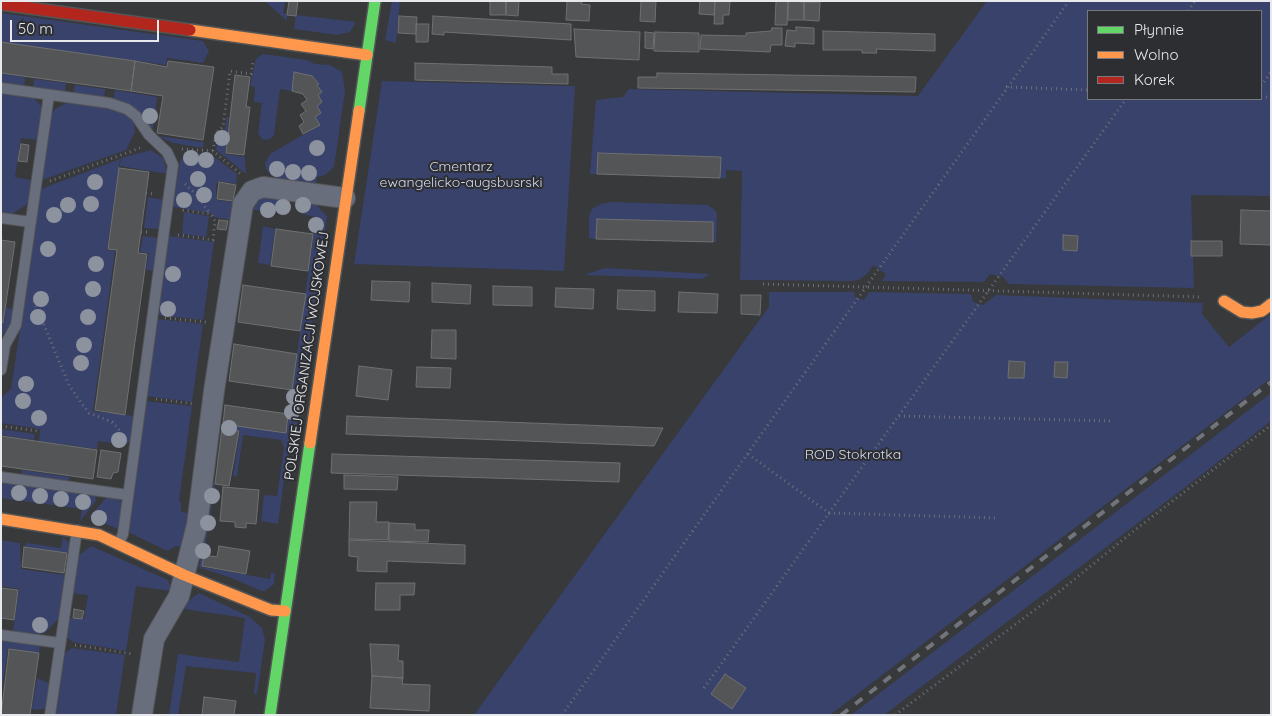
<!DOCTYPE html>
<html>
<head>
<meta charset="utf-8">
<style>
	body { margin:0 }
	#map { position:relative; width:1272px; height:716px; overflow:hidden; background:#37393b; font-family:Quicksand,sans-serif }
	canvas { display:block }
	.frame { position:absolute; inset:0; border:2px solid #e8e9ec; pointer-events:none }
	.legend { position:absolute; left:1087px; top:10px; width:175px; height:90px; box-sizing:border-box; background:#2c2e32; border:1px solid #77797c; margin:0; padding:6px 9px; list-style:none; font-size:15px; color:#e8e9ec }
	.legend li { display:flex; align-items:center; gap:10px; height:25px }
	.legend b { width:25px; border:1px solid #77797c }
	.scale { position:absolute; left:10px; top:20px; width:149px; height:22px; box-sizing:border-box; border:2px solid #e8e9ec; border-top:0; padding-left:6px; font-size:15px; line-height:18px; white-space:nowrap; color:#e8e9ec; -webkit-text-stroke:4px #2c2e32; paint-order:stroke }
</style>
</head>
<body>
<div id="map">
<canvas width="1272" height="716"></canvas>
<div class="frame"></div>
<ul class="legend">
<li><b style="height:6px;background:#63d668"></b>Płynnie</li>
<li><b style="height:6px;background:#ff974d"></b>Wolno</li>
<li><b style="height:6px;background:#b3261e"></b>Korek</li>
</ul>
<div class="scale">50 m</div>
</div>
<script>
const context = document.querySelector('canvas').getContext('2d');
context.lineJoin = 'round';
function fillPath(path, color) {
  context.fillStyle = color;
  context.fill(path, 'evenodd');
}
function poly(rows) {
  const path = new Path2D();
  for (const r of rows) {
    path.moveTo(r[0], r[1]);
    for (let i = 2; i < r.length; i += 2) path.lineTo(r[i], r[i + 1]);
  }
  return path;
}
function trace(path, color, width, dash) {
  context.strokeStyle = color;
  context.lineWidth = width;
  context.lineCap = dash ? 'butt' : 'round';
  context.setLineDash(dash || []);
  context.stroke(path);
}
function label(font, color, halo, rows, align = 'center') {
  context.font = font + ' Quicksand,sans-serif';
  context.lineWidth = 4;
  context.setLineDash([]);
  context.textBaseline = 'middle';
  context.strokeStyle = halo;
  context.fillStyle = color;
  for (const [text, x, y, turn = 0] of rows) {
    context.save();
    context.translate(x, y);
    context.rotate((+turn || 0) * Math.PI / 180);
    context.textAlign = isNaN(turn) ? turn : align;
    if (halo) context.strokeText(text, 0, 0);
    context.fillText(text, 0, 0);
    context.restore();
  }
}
const green = poly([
	[265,1,285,1,283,13,287,14,287,21],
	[392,1,400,1,396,43,385,40],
	[987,1,1271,1,1271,196,1191,195,1194,288,1009,284,1003,277,990,274,984,282,882,281,886,274,873,265,867,274,859,280,851,281,740,280,742,171,726,170,726,179,720,178,721,157,598,153,597,174,590,174,596,100,623,97,629,89,918,96],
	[1088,11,1261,11,1261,99,1088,99],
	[1,13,203,41,209,51,203,63,167,58,166,65,1,42],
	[296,15,356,22,350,32,337,35,294,29],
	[263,54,307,60,315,64,330,65,342,72,345,91,334,167,325,175,317,177,316,184,277,178,271,175,266,169,265,163,270,154,320,125,315,117,321,113,317,106,322,102,318,95,322,92,314,78,294,72,292,91,280,89,274,136,268,140,262,139,258,133,262,103,254,102,255,87,250,86,256,59],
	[1,74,25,77,24,87,1,83],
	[34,79,66,83,65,92,33,88],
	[382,81,575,86,564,271,354,264],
	[75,85,105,89,104,98,73,94],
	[115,90,157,97,153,128,149,128,113,99],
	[1,93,32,97,40,104,42,110,38,140,21,138,15,177,32,180,29,199,26,205,12,214,1,213],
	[66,103,114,109,125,113,134,121,135,132,126,150,42,180,50,117,55,109],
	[227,117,229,117,225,154,245,157,246,174,216,150,219,134,224,134],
	[157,136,204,142,203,148,173,143],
	[151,150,163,158,168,174,120,166,121,158],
	[187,153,213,156,237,174,236,184,218,181,216,186,216,200,233,202,231,220,214,217,211,213,173,207,180,161],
	[120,159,107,250,115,251,93,411,134,416,132,440,125,445,98,441,97,449,39,441,40,429,1,423,1,401,3,396,11,389,41,189],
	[260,196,287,200,287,205,282,211,250,210],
	[148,197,165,200,159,229,144,228],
	[300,201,316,202,316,205,327,216,296,432,290,437,278,524,261,521,264,495,277,496,284,448,281,440,243,435,237,477,233,476,240,431,222,428,223,424,286,433,316,217,302,214,299,209],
	[612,202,707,205,715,210,717,214,716,242,713,242,713,222,597,219,596,239,589,238,589,216,592,209,601,204],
	[184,212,209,216,206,237,182,234],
	[263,226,275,229,270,265,258,263],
	[143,236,159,238,155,271,146,270,149,253,140,252],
	[169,236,214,242,203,320,158,315],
	[605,268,710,274,702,279,584,275],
	[769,292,854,292,855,297,864,300,869,292,971,294,973,302,983,305,996,295,1203,303,1202,314,1229,347,1271,314,1271,378,830,715,474,715,763,315,769,307],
	[6,308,14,309,12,321,1,337,1,324,4,324],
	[157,319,203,324,192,402,146,396],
	[1271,393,1271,421,1183,489,884,715,851,715],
	[146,401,192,406,179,501,181,502,181,512,189,513,187,534,182,547,176,546,167,551,130,533,129,531],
	[1,429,35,434,34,440,1,435],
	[22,470,69,477,68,482,22,475],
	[1,481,95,495,96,501,80,521,82,509,1,498],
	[210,483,215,484,202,567,270,579,271,573,275,573,274,584,265,591,261,591,232,578,201,568,199,566,202,554,198,552],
	[107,497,117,498,121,502,122,509,118,529,89,517],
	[63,537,69,543,68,553,25,547,26,543,61,548],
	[1,540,20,543,21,569,65,575,58,619,46,632,37,635,13,631,19,589,1,586],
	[91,546,168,580,170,585,170,591,136,586,126,651,73,642,66,637,68,618,84,619,88,595,72,593,78,556],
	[199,593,250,617,262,628,265,640,257,694,254,694,256,673,186,666,178,715,169,715,178,654,239,662,245,618,185,609,188,601],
	[1,639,40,645,39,653,8,648,1,696],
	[72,648,125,655,116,715,56,715,65,653],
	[37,678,49,683,46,708,37,710,32,709]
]);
const building = poly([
	[289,1,298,1,296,16,287,15,289,1],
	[490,1,506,1,506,15,490,15,490,1],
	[506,1,519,1,518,16,506,15,506,1],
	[567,1,582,1,581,4,590,5,589,21,566,20,567,1],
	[641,1,656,1,655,22,640,21,641,1],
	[700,1,715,1,714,15,699,14,700,1],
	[715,1,730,1,729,15,723,15,723,24,714,24,715,1],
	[776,1,788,1,787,25,775,25,776,1],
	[788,1,804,2,804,20,788,20,788,1],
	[804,2,820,2,819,21,804,20,804,2],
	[399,16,417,17,416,34,398,33,399,16],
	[433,16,571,24,571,40,444,32,444,35,432,34,433,16],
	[416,24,429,24,428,42,416,42,416,24],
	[796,27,814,28,814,44,795,43,795,47,785,46,787,30,796,31,796,27],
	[772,28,782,28,782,45,771,45,770,52,700,49,701,35,746,36,746,33,771,31,772,28],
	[574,29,640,32,639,60,576,57,574,29],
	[823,31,935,34,935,51,876,49,877,53,862,53,862,50,823,50,823,31],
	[645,32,654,33,653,49,645,48,645,32],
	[655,32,699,33,699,52,654,51,655,32],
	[1,42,135,61,131,91,1,73,1,42],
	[135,61,167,67,168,61,214,67,203,140,157,133,163,96,131,91,135,61],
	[415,63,552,67,552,74,568,74,568,84,415,80,415,63],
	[294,72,312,76,319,84,317,85,322,92,318,95,322,102,317,106,321,113,315,117,320,125,303,134,299,126,304,122,300,115,306,111,301,104,307,100,303,94,292,91,294,72],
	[657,73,916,77,915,92,638,88,638,77,657,77,657,73],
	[235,75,250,77,246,107,250,107,244,155,226,153,235,75],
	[21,144,29,145,27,162,18,161,21,144],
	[598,153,721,157,720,178,597,174,598,153],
	[119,168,149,172,138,253,147,254,125,415,95,410,117,250,108,249,119,168],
	[219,182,236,185,233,201,217,199,219,182],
	[1241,210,1271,211,1271,245,1240,244,1241,210],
	[597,219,713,222,713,242,596,239,597,219],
	[219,220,228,221,226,230,217,229,219,220],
	[276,229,313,234,308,271,271,266,276,229],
	[1063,235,1078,236,1077,251,1063,250,1063,235],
	[1,240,15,242,3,323,1,323,1,240],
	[1191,241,1222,241,1222,256,1191,256,1191,241],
	[372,281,410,282,409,302,371,300,372,281],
	[432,283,471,285,470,304,432,302,432,283],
	[243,285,306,294,300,331,238,322,243,285],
	[493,286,532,287,532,306,493,305,493,286],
	[556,288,594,289,593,309,555,307,556,288],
	[618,290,655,291,655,311,617,309,618,290],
	[679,292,718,294,717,313,678,312,679,292],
	[741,295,761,295,760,315,741,314,741,295],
	[432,330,456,330,456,359,431,358,432,330],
	[234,344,297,354,292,390,229,381,234,344],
	[1009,361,1025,362,1024,378,1008,378,1009,361],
	[1055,362,1068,362,1067,378,1054,377,1055,362],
	[359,366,392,370,388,400,356,396,359,366],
	[417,367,451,368,450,388,416,387,417,367],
	[225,405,288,414,286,433,223,424,225,405],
	[347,416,663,428,654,446,346,434,347,416],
	[222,428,239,431,229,486,215,484,222,428],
	[1,436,97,450,93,479,1,466,1,436],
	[101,450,121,453,118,472,113,473,111,479,97,477,101,450],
	[332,454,620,463,619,482,331,473,332,454],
	[344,475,398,477,397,490,344,489,344,475],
	[223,487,259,490,256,524,246,523,246,528,235,527,235,522,220,521,223,487],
	[350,502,377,502,376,522,389,522,388,540,349,539,350,502],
	[389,523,415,524,415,530,429,530,428,542,389,541,389,523],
	[349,540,465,545,465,564,387,561,387,572,357,571,358,557,349,556,349,540],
	[219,546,250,551,246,574,202,566,204,555,217,557,219,546],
	[24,547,67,553,64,573,22,567,24,547],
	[376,583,415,583,414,595,400,595,400,610,375,610,376,583],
	[1,588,18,590,14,620,1,618,1,588],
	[74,609,84,611,82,619,73,618,74,609],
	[370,644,399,645,398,661,403,661,403,678,372,676,370,644],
	[9,649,39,653,30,715,1,715,9,649],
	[725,674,746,688,732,709,711,694,725,674],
	[372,676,403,678,402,684,430,685,429,711,370,708,372,676],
	[204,697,236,701,234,715,202,715,204,697]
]);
const path = poly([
	[1188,11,1195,1],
	[1261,86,1271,72],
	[1006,87,1088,90],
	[1261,97,1271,97],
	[182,149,213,151,242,175],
	[213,151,216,133,223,127,230,71,251,74,253,63],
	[50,181,140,148],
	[185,184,197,195,210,214],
	[146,193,154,194],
	[141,232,149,232],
	[178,235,213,240,215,221,211,214,181,210],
	[763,284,1202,297],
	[34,301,69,385,82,404,89,413,112,422,121,432],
	[165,318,206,322],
	[156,399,194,404],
	[899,416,1113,421],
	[1,426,38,431],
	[748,454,829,513,1126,99],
	[75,645,133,654],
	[704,688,829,513,998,518],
	[562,715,1069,1],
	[895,715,1060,591,1135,530,1271,425]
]);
const lane = poly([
	[1,88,109,103,127,109,136,116,149,135,167,152,173,165,123,534,119,543],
	[1,218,31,222],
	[1,370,5,345,16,325,49,95],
	[1,477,128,495],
	[1,635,60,643],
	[50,715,77,530]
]);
const street = poly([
	[142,715,154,639,179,596,197,525,214,391,243,204,252,191,263,187,345,198]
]);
const fast = poly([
	[359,111,375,1],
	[270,715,310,443]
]);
const slow = poly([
	[190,30,367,55],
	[1224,301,1242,312,1252,313,1262,311,1271,304],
	[310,443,359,111],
	[1,519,99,535,184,575,271,610,285,611]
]);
const jam = poly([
	[1,4,190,30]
]);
const rail = poly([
	[841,715,1271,382]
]);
const trees = [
	[150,116],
	[222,138],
	[317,148],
	[191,158],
	[206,160],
	[277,169],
	[293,172],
	[309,173],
	[198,179],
	[95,182],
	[204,195],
	[184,200],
	[91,204],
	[68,205],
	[303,205],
	[283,207],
	[268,210],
	[54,215],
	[316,225],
	[48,249],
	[96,264],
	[173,274],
	[93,289],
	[41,299],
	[168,309],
	[38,317],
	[88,317],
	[84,345],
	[81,363],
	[26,384],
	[294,397],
	[23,401],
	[292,412],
	[39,418],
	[229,428],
	[119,440],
	[19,493],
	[40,496],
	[212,496],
	[61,499],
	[83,502],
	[99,518],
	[208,523],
	[203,551],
	[40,625]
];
const parkNames = [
	["Cmentarz",461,167],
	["ewangelicko-augsbusrski",461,183],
	["ROD Stokrotka",853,455]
];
const streetNames = [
	["POLSKIEJ ORGANIZACJI WOJSKOWEJ",307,356,-82]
];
fillPath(green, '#39426a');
fillPath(building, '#545557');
trace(building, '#6f7072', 1);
trace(lane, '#545556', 12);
trace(street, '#545556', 22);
trace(fast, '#545556', 14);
trace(slow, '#545556', 14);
trace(jam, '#545556', 14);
trace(path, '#6c6f79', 3, [1, 4]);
trace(lane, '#696e7d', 10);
trace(street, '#696e7d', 20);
trace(fast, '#63d668', 11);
trace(slow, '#ff974d', 11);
trace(jam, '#b3261e', 11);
trace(rail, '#72747c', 4, [9, 9]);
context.fillStyle = '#8d929f';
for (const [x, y] of trees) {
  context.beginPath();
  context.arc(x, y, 8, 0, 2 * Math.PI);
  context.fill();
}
label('14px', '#d4daf0', '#2c2e32', parkNames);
label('14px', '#e8e9ec', '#2c2e32', streetNames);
</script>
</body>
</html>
